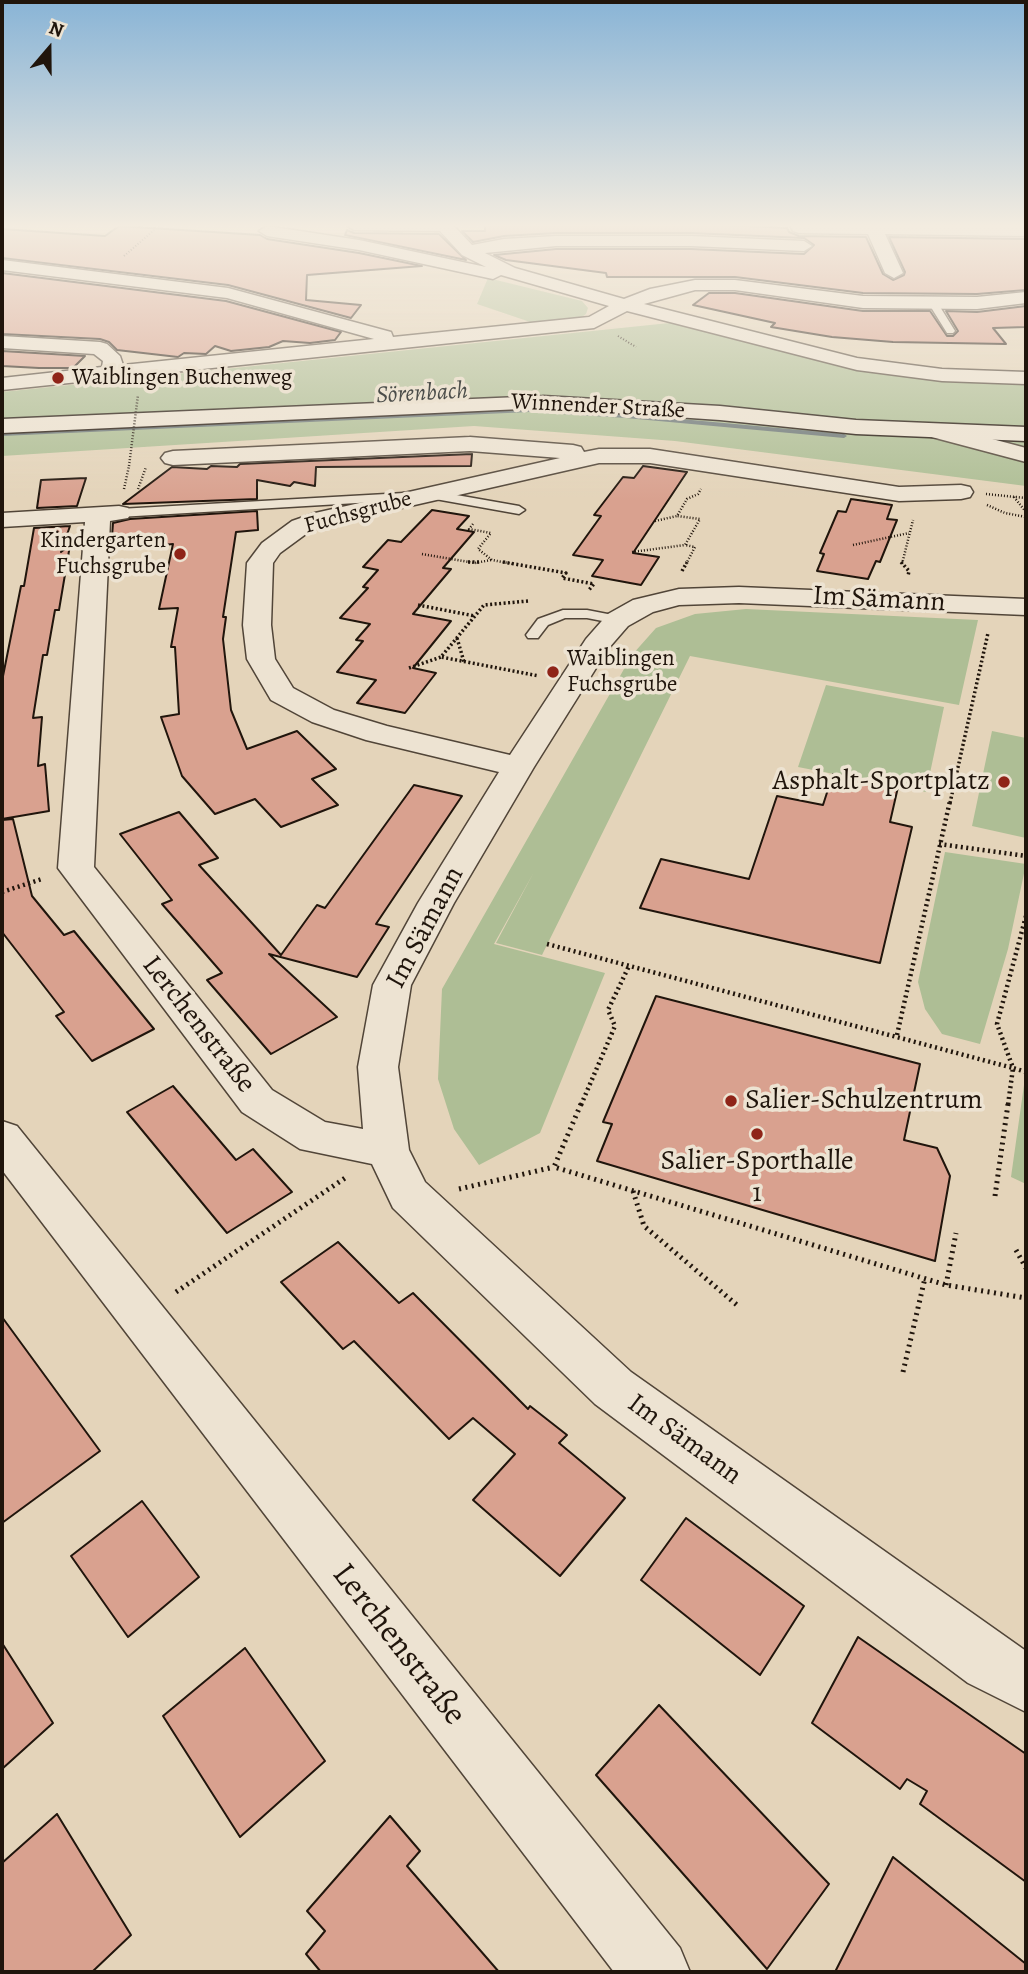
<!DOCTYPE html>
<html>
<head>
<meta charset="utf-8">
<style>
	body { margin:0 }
	#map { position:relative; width:1028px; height:1974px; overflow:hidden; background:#e4d4ba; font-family:Alegreya,serif }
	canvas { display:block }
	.frame { position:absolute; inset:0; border:4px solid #20150c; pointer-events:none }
	.north { position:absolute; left:14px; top:14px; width:70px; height:70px; -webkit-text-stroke:5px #ede3d2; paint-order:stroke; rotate:20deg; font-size:19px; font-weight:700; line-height:28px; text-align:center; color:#20150c }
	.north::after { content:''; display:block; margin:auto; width:24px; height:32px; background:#20150c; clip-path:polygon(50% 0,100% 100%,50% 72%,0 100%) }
</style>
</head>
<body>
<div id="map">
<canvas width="1028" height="1974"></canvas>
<div class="frame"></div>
<div class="north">N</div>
</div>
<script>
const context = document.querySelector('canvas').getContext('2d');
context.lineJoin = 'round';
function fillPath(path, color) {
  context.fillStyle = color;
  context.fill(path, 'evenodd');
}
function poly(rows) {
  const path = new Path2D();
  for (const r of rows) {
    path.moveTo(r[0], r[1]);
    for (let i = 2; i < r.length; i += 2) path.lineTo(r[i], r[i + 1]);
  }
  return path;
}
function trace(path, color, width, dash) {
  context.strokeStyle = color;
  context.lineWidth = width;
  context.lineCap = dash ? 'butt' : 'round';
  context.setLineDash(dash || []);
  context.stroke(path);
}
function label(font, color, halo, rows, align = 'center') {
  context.font = font + ' Alegreya,serif';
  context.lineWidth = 7;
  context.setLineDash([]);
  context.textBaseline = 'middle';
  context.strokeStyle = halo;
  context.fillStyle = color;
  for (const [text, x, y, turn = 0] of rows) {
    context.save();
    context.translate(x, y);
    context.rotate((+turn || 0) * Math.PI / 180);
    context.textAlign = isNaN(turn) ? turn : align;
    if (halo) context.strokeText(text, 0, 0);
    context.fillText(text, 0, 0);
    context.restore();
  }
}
const green = poly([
	[488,278,582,301,588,308,586,314,578,320,539,325,477,304],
	[679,322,854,367,1026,382,1026,486,675,441,474,426,2,456,2,392],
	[746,609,978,620,959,705,690,656,542,955,496,943,534,872,494,944,605,973,540,1133,479,1165,454,1129,438,1079,442,989,632,655,656,628,695,614],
	[826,685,944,707,926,792,798,767],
	[992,731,1026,738,1026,838,972,826],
	[945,852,1026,864,1008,949,980,1044,942,1034,925,1009,918,982],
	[1024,1085,1026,1086,1026,1184,1011,1177]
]);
const stream = poly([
	[529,408,626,414,844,434,847,436,844,438,626,418,529,412,2,436,2,432,529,408]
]);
const building = poly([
	[485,225,728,225,787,228,789,232,799,236,866,237,883,274,893,280,904,275,905,272,889,237,1026,239,1026,290,977,294,863,293,735,277,607,277,606,273,506,260,494,255,556,249,691,249,804,254,814,245,804,238,691,233,556,233,504,236,473,242,462,231,485,231,485,225],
	[119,226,260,235,267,239,359,253,422,266,307,275,306,300,361,305,351,318,228,285,2,258,2,229,105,236,119,226],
	[347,230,354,233,439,234,466,260,345,235,347,230],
	[2,273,226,301,341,332,335,340,310,343,283,341,269,347,231,351,215,346,206,354,184,353,178,357,117,350,109,342,100,339,2,334,2,273],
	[709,293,735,293,863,311,930,311,947,336,953,336,958,331,946,311,977,312,1026,306,1026,327,993,328,1006,344,893,342,832,337,771,327,775,323,693,305,709,293],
	[2,351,85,356,73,368,39,368,2,366,2,351],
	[472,454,471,466,316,467,315,486,294,482,290,486,257,480,257,499,123,504,172,467,207,469,211,466,237,467,240,464,472,454],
	[643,466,687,472,633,553,659,557,641,585,592,576,603,560,573,555,601,516,594,515,623,477,634,478,643,466],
	[86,478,77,506,37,508,41,480,86,478],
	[851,499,892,505,887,519,897,520,880,562,876,561,868,579,817,571,824,554,820,553,838,511,846,512,851,499],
	[432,510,469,516,457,529,474,532,443,568,451,569,413,614,451,621,413,668,436,673,405,713,357,703,376,680,337,672,363,641,356,640,370,624,340,618,368,588,363,587,378,570,363,567,388,540,401,542,432,510],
	[257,511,258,530,236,532,223,617,226,617,223,639,231,710,247,749,297,731,336,769,312,779,338,805,281,827,255,799,215,814,182,776,161,717,179,714,175,647,171,647,178,608,159,609,173,544,163,545,164,534,112,537,113,523,130,519,257,511],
	[70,526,61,552,70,545,59,610,55,610,47,655,43,655,33,718,42,717,38,766,45,764,49,811,2,819,2,681,21,586,24,586,34,528,70,526],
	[833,774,898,787,890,822,912,827,880,963,640,908,661,859,749,879,777,796,823,805,833,774],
	[414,785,462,796,376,924,389,927,357,977,269,954,337,1017,271,1054,207,980,222,973,162,904,172,900,120,834,179,812,218,858,199,865,281,955,317,905,325,908,414,785],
	[13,819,32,896,64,935,74,931,154,1029,92,1061,56,1016,64,1012,2,932,2,820,13,819],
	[656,996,920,1064,904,1140,937,1148,950,1176,935,1261,597,1161,612,1124,603,1122,656,996],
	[173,1086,236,1160,253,1149,292,1192,227,1233,127,1112,173,1086],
	[338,1242,399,1303,413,1293,528,1409,530,1406,567,1435,559,1443,625,1498,560,1576,473,1500,515,1454,473,1418,449,1439,354,1341,343,1349,281,1282,338,1242],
	[2,1317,100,1451,2,1523,2,1317],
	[142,1501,199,1577,128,1637,71,1556,142,1501],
	[686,1518,804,1606,760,1675,641,1580,686,1518],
	[858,1637,1026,1754,1026,1882,920,1804,927,1791,907,1779,900,1789,812,1723,858,1637],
	[2,1643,53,1723,2,1769,2,1643],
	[245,1648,325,1761,240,1837,163,1716,245,1648],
	[659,1705,829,1884,767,1969,596,1775,659,1705],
	[57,1814,131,1935,92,1972,2,1972,2,1863,57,1814],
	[390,1816,420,1851,407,1866,499,1972,321,1972,306,1954,325,1931,307,1911,390,1816],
	[893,1857,1026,1964,1026,1972,835,1972,893,1857]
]);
const pathFar4 = poly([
	[124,256,160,225],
	[618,336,636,347]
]);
const pathFar3 = poly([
	[124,489,129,466],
	[138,489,146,467],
	[986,494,1026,498],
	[1014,497,1026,512],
	[987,505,1005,513,1026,517],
	[655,521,677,516],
	[473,524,469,529,491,533,478,549,492,560,513,564],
	[853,545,909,533],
	[632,552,685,545],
	[422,554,475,563,491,560],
	[686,564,695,547,685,545,700,519,677,516,687,499,698,494,701,489],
	[902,564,913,520]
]);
const pathFar2 = poly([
	[468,562,481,562],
	[503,562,566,573,562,578,594,584,588,591],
	[901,562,909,571,908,576],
	[682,571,687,562],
	[528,601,484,605,441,657,539,676],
	[418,605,475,616],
	[457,638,464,662],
	[409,668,441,657],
	[950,803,988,633]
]);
const pathFar1 = poly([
	[939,844,1026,856],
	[2,892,42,879],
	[1026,916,997,1024,1013,1068,1026,1072],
	[547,944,1013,1068,1008,1105],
	[897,1035,950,801],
	[581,1105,615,1026,608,1010,629,966]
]);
const path = poly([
	[581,1104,554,1167,946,1285,1026,1298],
	[459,1189,554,1167],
	[633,1191,644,1226,737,1305],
	[995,1196,1008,1104],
	[1016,1250,1026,1268],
	[946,1285,956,1233],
	[176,1292,345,1178],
	[903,1372,925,1278]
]);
const lane = poly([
	[931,302,937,302,955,331,953,333,947,333,929,304,931,302],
	[428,490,519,506,525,510,519,514,424,497,424,491,428,490],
	[404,493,410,497,408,500,119,517,113,513,119,509,404,493],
	[563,610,587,610,623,617,625,620,618,624,587,618,565,618,548,625,538,638,528,638,526,635,538,619,563,610]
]);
const street = poly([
	[346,225,453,225,472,245,504,239,556,236,691,236,804,241,812,246,804,251,691,246,556,246,485,253,515,268,624,299,650,289,695,280,735,280,863,296,977,297,1026,292,1026,303,977,309,863,308,735,290,695,290,644,304,857,358,942,369,1026,372,1026,384,942,381,857,370,627,311,594,328,2,390,2,378,102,367,103,361,94,354,2,348,2,336,100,342,107,344,120,356,123,365,374,339,227,298,2,270,2,260,228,288,391,332,393,337,589,317,609,306,501,275,493,279,359,250,267,236,259,231,267,226,359,240,486,267,462,255,440,231,354,230,346,225],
	[790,225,1026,226,1026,236,885,234,903,273,894,278,885,273,868,234,799,233,793,231,790,225],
	[936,424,1026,448,1026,462,928,436,925,431,928,426,936,424],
	[470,437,573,445,581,447,584,452,599,449,650,449,899,487,961,485,970,487,973,492,970,497,961,499,899,501,650,463,599,463,331,524,310,531,280,553,273,563,271,625,275,659,293,688,334,710,387,726,510,755,586,639,608,614,633,600,679,589,739,587,1026,599,1026,615,739,603,679,605,653,612,628,626,608,649,534,767,454,903,411,985,398,1067,409,1150,425,1182,631,1372,1026,1651,1026,1712,968,1683,595,1404,393,1208,372,1164,300,1149,242,1112,58,868,85,522,2,527,2,513,119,506,128,508,131,513,128,518,110,521,94,867,272,1090,325,1122,363,1129,358,1067,373,985,418,903,499,772,366,740,312,722,271,700,247,659,243,625,247,563,262,543,292,521,315,513,560,458,470,451,173,465,165,463,161,458,165,453,173,451,470,437],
	[2,1121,17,1126,680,1948,690,1972,614,1972,2,1170,2,1121]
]);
const secondary = poly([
	[543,396,720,406,856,420,1026,427,1026,441,856,434,720,420,543,408,2,433,2,419,543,396]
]);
const pathBridge = poly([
	[129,466,138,395]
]);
const markers = [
	[58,378,7,"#8f2418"],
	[180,554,7,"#8f2418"],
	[553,672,7,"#8f2418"],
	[1004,782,7,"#8f2418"],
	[731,1101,7,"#8f2418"],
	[757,1134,7,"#8f2418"]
];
const farPoinames = [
	["Waiblingen Buchenweg",72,378],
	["Kindergarten",166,541,"right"],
	["Fuchsgrube",166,567,"right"],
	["Waiblingen",567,659],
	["Fuchsgrube",567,685]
];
const farStreetnames = [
	["Winnender Straße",598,407,3],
	["Fuchsgrube",358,513,-15]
];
const farWaternames = [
	["Sörenbach",422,394,-3]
];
const streetNames = [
	["Im Sämann",879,600,3],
	["Im Sämann",426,928,-62],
	["Lerchenstraße",198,1025,52],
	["Im Sämann",684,1440,36]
];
const poiNames = [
	["Asphalt-Sportplatz",990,782],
	["Salier-Schulzentrum",745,1101,"left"],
	["Salier-Sporthalle",757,1162,"center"],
	["1",757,1194,"center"]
];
const nearStreetnames = [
	["Lerchenstraße",398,1645,52]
];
fillPath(green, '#aebe95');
fillPath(stream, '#6a7576');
fillPath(building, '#d9a18f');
trace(building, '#20150c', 2);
trace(lane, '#514538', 3);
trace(street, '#514538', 3);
trace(secondary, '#20150c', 3);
trace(pathFar4, '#20150c', 2, [1, 2]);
trace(pathFar3, '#20150c', 2.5, [1, 2]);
trace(pathFar2, '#20150c', 3.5, [2, 2.5]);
trace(pathFar1, '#20150c', 4.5, [2, 3.5]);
trace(path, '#20150c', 5, [2, 4.5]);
fillPath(lane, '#ede3d2');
fillPath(street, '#ede3d2');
fillPath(secondary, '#ede3d2');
trace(pathBridge, '#20150c', 2.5, [1, 2]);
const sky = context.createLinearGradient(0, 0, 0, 501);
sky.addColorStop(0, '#89b4d6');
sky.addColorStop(0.45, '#f3ece0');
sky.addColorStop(1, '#f3ece000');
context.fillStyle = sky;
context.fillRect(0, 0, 1028, 501);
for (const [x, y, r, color] of markers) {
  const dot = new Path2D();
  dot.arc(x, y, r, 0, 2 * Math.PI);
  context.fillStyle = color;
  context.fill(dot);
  trace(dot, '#ede3d2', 2.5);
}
label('23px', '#20150c', '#ede3d2', farPoinames, 'left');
label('23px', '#20150c', '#ede3d2', farStreetnames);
label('italic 24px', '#4b4d4a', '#ede3d2', farWaternames);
label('28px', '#20150c', '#ede3d2', streetNames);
label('28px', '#20150c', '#ede3d2', poiNames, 'right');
label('33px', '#20150c', '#ede3d2', nearStreetnames);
</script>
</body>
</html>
